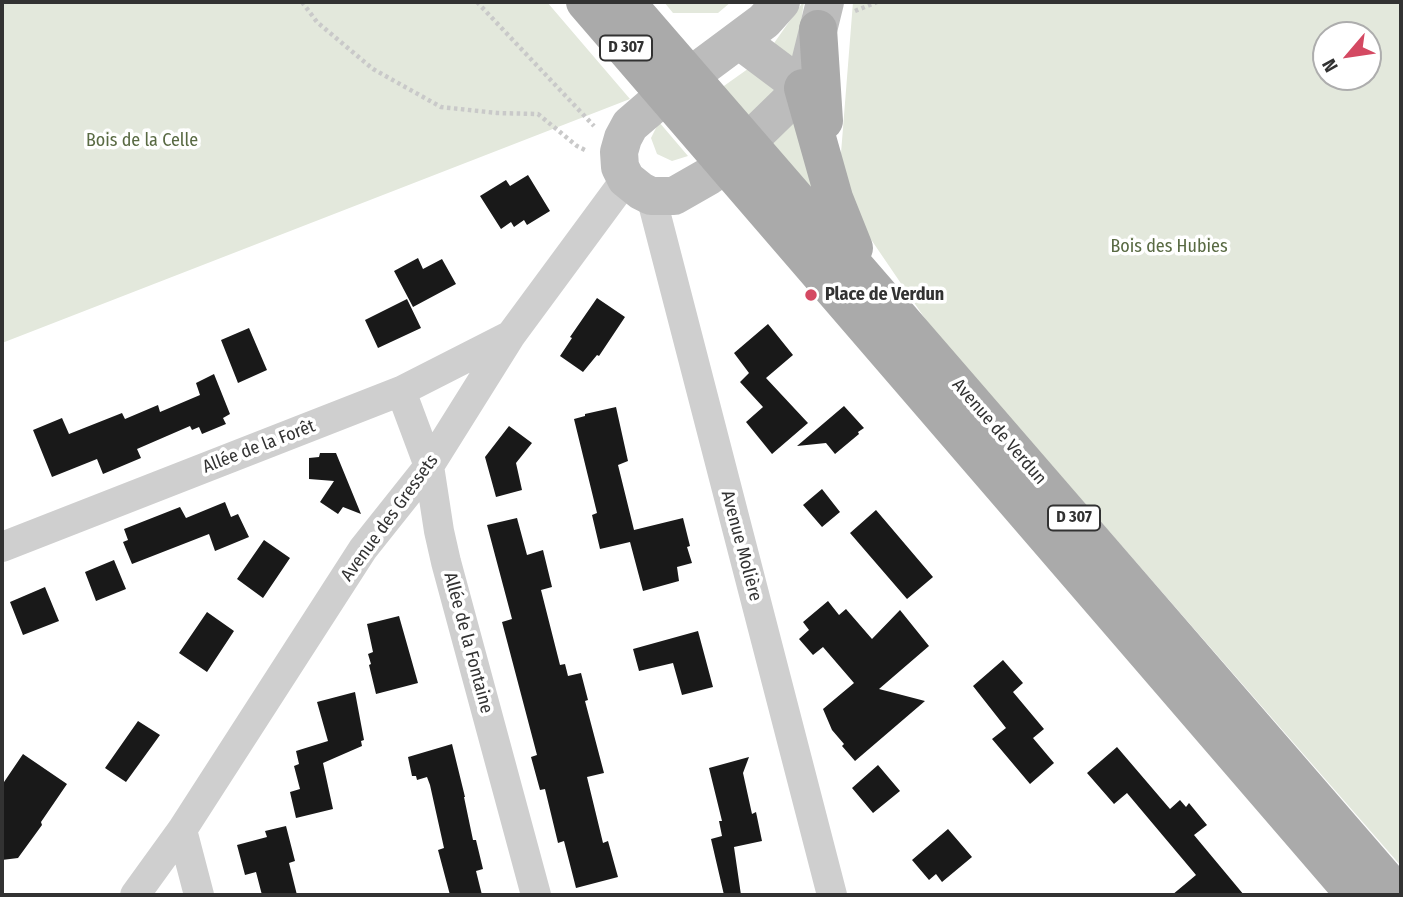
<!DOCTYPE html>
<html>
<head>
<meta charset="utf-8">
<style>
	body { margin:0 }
	#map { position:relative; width:1403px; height:897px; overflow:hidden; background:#fff; font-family:"Fira Sans Condensed",sans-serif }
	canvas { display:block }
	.frame { position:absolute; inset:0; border:4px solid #323232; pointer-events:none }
	.north { position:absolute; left:1312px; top:21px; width:70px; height:70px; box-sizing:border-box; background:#fff; border:2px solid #adadad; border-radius:50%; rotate:241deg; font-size:19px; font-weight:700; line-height:28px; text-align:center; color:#323232 }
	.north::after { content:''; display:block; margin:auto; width:24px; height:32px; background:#d44962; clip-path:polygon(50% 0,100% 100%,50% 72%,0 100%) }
</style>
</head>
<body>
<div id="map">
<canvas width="1403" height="897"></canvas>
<div class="frame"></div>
<div class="north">N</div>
</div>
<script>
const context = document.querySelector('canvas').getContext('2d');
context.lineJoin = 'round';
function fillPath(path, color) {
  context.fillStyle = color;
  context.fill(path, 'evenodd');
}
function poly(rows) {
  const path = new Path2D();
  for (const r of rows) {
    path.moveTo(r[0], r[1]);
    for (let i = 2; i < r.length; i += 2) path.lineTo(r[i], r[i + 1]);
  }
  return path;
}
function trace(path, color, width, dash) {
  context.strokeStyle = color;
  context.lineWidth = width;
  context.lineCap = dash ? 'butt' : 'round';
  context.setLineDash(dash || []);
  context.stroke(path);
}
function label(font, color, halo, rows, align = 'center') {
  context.font = font + ' "Fira Sans Condensed",sans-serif';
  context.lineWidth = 7;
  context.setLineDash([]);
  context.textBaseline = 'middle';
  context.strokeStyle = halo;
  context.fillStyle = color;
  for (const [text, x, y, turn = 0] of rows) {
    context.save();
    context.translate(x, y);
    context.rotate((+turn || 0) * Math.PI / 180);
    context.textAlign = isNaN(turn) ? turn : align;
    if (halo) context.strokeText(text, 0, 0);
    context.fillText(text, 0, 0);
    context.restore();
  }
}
const green = poly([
	[2,2,547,2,630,99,2,343],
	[664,2,731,2,718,13,673,13],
	[803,2,804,2,795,64,772,46],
	[853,2,1401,2,1401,866,930,326,838,191],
	[1326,35,1368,35,1368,77,1326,77],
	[752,66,783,90,748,120,721,88],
	[802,113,817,199,766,144],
	[659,122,688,156,672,161,657,154,651,138]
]);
const building = poly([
	[528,175,550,211,527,225,524,220,514,227,511,222,501,229,480,196,506,180,510,186],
	[418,258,423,269,442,259,456,284,413,307,394,271],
	[597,298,625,317,599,356,597,355,583,372,560,356,572,338,570,337],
	[407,299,421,328,378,348,365,320],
	[768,324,793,355,766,378,808,423,772,454,746,422,763,407,740,382,749,373,734,353],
	[249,328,267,370,238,383,221,340],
	[214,374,230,414,223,418,226,424,202,434,199,427,192,430,190,426,137,449,141,458,103,474,97,459,52,477,33,430,62,418,69,434,122,413,125,419,158,405,160,412,200,395,196,383],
	[844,406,864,428,858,432,859,434,835,454,826,443,797,446],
	[616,407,628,461,618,465,634,530,683,518,690,546,687,547,692,563,677,567,679,581,643,591,630,542,600,549,592,515,597,513,574,419,585,416,585,414],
	[509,426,532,443,516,463,522,490,496,497,485,457],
	[320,453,336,453,361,514,343,507,338,514,320,502,334,481,309,479,309,458,319,457],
	[822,489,840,512,822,527,803,505],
	[225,502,231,517,238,514,249,537,215,551,209,534,132,564,123,542,128,540,124,529,180,507,186,518],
	[876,510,933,577,907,599,850,533],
	[517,518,527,555,543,550,552,587,541,590,560,665,565,664,568,676,581,673,588,700,585,701,604,773,587,777,603,843,608,841,618,877,576,888,564,841,558,843,545,789,540,790,531,757,537,755,502,622,512,619,487,525],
	[264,540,290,558,263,598,237,579],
	[114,560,126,589,96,601,85,572],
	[45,587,59,621,23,635,10,602],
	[828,601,839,615,846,609,872,639,900,610,929,646,879,689,925,701,855,761,842,746,844,744,832,730,823,709,854,683,823,647,813,655,799,639,809,630,803,622],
	[207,612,234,631,207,672,179,653],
	[399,616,418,683,376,694,369,665,371,664,368,654,373,652,367,624],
	[698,631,713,687,682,695,673,663,639,671,633,649],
	[1003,660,1023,683,1013,692,1044,729,1033,738,1054,763,1030,784,992,739,1006,728,973,686],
	[355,692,364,740,361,741,362,746,323,763,333,809,296,818,290,792,300,789,294,766,299,764,296,751,328,741,317,702],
	[138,721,160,735,126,782,105,768],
	[452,744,465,797,464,797,473,840,476,840,483,869,476,871,482,895,450,895,438,850,444,848,430,785,427,777,417,780,416,776,412,776,408,757],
	[1117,747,1170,809,1180,800,1186,807,1189,803,1207,825,1194,835,1244,895,1172,895,1196,875,1127,793,1114,804,1087,773],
	[23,754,67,784,41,822,42,825,18,858,2,860,2,785],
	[749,757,743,773,752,814,756,812,762,841,734,847,741,895,724,895,711,839,722,836,719,821,722,821,709,768],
	[878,765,900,791,873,813,852,788],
	[286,826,295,861,289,863,297,895,262,895,256,872,245,875,237,845,267,837,265,831],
	[948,829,972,857,942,882,936,874,929,880,912,860]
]);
const path = poly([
	[302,2,317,22,373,69,441,107,497,113,538,114,577,146,587,151],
	[477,2,594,126],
	[855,11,877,2]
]);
const minor = poly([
	[651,196,832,895],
	[401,391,429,466,439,531,446,562,536,895],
	[2,547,401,391,511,335],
	[182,830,199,895],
	[135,895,182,830,363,549,429,466,511,335,626,179]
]);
const secondary = poly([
	[781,2,764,21,666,94,630,125,623,138,619,152,620,167,626,179,641,191,651,196,674,196,709,176,724,165,803,88],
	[739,40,803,88],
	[810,63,825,2]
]);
const primary = poly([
	[585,2,1355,895],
	[626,2,1399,895],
	[818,29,824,121],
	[803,88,834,198,854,248]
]);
const markers = [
	[811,295,7,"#d44962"]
];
const shields = [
	[626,48,52],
	[1074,518,52]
];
const shieldNames = [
	["D 307",626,48],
	["D 307",1074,518]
];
const parkNames = [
	["Bois de la Celle",142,141],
	["Bois des Hubies",1169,247]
];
const poiNames = [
	["Place de Verdun",825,295]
];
const streetNames = [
	["Avenue de Verdun",999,432,49],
	["Allée de la Forêt",259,447,-21],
	["Avenue des Gressets",390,518,-54],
	["Avenue Molière",741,546,75],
	["Allée de la Fontaine",468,643,75]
];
fillPath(green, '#e3e8dc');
fillPath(building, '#191919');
trace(path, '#c9c9c9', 4.5, [3.5, 3.5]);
trace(minor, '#cfcfcf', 30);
trace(secondary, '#bcbcbc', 38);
trace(primary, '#aaa', 38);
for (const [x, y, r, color] of markers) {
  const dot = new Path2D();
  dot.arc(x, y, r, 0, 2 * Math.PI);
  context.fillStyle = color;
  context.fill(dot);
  trace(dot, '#fff', 2.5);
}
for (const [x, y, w] of shields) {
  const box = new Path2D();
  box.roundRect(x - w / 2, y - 12.5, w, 25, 5);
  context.fillStyle = '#fff';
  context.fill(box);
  trace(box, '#323232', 2);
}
label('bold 16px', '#323232', null, shieldNames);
label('18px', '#596a43', '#fff', parkNames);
label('bold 18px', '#323232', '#fff', poiNames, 'left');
label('18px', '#323232', '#fff', streetNames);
</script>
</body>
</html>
